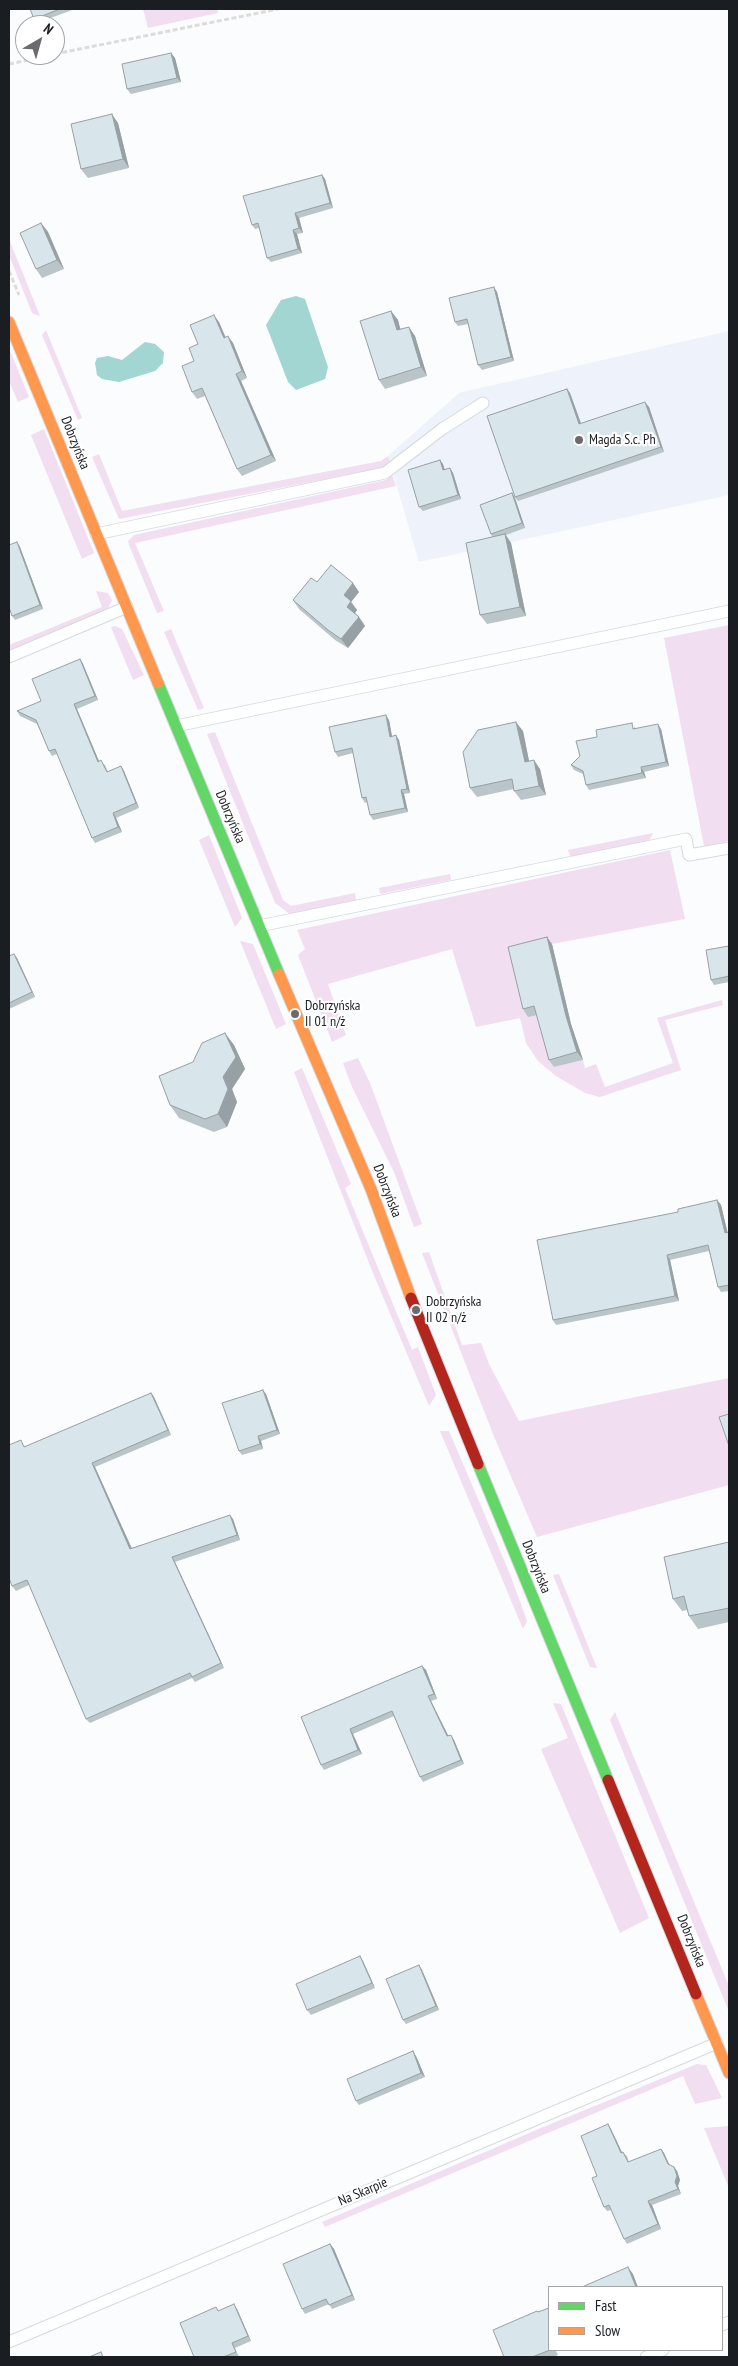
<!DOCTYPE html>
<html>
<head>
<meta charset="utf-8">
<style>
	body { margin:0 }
	#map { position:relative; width:738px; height:2366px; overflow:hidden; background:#fbfcfd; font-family:"PT Sans Narrow",sans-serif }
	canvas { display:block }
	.frame { position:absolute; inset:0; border:10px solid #1a1d22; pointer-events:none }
	.legend { position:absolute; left:548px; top:2286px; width:175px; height:65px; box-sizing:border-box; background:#fff; border:1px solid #a3a5a7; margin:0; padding:6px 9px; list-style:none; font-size:15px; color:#1a1d22 }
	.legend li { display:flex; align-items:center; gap:10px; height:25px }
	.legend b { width:25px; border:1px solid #a3a5a7 }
	.north { position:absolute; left:15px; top:15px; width:50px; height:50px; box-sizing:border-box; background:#fff; border:1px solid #a3a5a7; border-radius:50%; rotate:38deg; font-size:14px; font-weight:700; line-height:20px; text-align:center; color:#1a1d22 }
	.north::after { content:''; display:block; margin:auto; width:18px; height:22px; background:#696b6f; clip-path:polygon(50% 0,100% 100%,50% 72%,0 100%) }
</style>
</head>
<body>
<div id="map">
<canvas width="738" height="2366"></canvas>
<div class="frame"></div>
<ul class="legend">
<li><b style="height:6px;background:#63d668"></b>Fast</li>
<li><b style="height:6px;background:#ff974d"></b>Slow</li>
</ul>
<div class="north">N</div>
</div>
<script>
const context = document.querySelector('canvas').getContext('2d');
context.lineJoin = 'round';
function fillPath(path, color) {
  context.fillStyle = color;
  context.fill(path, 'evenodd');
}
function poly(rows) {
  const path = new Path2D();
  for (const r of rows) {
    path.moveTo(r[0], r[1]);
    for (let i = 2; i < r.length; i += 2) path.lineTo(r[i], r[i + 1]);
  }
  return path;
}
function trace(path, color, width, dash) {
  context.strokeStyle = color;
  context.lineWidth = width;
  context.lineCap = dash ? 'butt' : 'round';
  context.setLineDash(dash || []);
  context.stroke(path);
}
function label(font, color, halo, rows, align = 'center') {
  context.font = font + ' "PT Sans Narrow",sans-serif';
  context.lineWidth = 4.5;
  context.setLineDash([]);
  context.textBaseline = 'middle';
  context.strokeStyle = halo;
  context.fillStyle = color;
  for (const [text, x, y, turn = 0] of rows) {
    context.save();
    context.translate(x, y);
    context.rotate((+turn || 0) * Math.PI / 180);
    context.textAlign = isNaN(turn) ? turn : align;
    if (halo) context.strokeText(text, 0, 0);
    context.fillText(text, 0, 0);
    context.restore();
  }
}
const built = poly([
	[729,331,729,495,419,562,388,456,459,393]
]);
const green = poly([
	[143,9,217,9,218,13,148,28],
	[9,239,40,316,32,313,9,255],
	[46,330,82,418,78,420,42,335],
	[9,348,29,397,18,402,9,381],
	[44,429,94,553,82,559,31,435],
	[99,454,122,511,381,461,388,456,390,462,383,468,119,519,92,457],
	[392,474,396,486,135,543,164,611,157,613,129,545,128,541,134,535,386,480],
	[96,591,108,593,112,600,108,609,9,652,9,645,102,607],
	[729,625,729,841,704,846,664,638],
	[115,626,122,629,144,675,133,680,111,627],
	[171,629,204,708,198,710,164,632],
	[215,732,283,900,291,906,355,893,356,900,290,914,275,903,207,734],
	[653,833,649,841,571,858,568,850],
	[209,835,242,918,235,927,199,840],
	[670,850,685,919,552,944,513,954,528,1016,540,1014,554,1067,583,1060,585,1068,596,1064,605,1087,673,1063,657,1018,722,1000,723,1005,665,1020,681,1070,600,1097,585,1093,556,1076,538,1061,526,1043,520,1018,476,1027,452,949,328,984,346,1035,332,1042,298,955,305,949,297,930],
	[450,874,451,880,380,894,379,888],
	[240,941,253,944,286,1024,276,1029],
	[358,1058,370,1083,422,1224,414,1227,394,1172,352,1087,343,1063],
	[302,1068,351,1184,345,1188,412,1350,418,1347,436,1395,429,1406,373,1273,294,1072],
	[429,1252,462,1345,481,1343,489,1364,519,1421,729,1378,729,1485,537,1537,495,1439,422,1253],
	[440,1431,449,1431,510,1574,527,1621,523,1629],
	[559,1574,597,1668,590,1667,553,1575],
	[553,1703,561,1704,649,1918,620,1933,541,1749,568,1738],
	[615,1712,729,1986,729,2012,610,1720],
	[697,2064,706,2065,722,2098,695,2104,683,2076,325,2227,322,2222,541,2128],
	[729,2126,729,2188,704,2128]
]);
const water = poly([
	[296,296,305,299,328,367,325,379,296,390,288,382,266,325,281,300],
	[145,342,155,344,164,352,163,363,155,371,119,382,102,379,97,375,95,363,97,358,108,356,122,360]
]);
const path = poly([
	[55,54,278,9],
	[9,64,52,55],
	[9,271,19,295]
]);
const lane = poly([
	[96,534,385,473,442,429,483,403],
	[9,657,127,607],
	[176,726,729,611],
	[259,926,686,839,689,855,729,848],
	[722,2325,729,2322],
	[9,2342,717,2043],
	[646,2357,663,2350]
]);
const fast = poly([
	[158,683,279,974],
	[478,1464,608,1780]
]);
const slow = poly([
	[9,322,158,683],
	[279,974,371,1189,411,1298],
	[696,1994,729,2073]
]);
const jam = poly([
	[411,1298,478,1464],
	[608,1780,696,1994]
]);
const wall = poly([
	[30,9,75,9,37,23,34,19],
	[171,53,175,58,181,82,131,94,127,89],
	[118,123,129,168,88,178,81,169],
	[322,175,325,179,333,208,299,218,303,233,297,234,302,253,271,262,267,258,259,228,255,229,252,225],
	[41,223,48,232,64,269,42,278,36,269],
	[497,292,514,361,482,370,478,365,468,324,458,326,455,322],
	[391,311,398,320,400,329,415,336,427,376,385,389,379,380],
	[219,322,225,338,233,343,247,378,241,381,276,461,242,476,237,469,205,396,197,399,192,392,194,361,198,344],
	[567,389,570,393,581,424,649,407,664,452,518,501,515,497],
	[443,464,445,470,450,468,453,473,461,499,423,511,419,507],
	[515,498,525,528,506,535,511,543,526,616,487,624,480,615,492,537,491,534],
	[17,542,20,547,43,609,15,620,12,616],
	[317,582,359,592,351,602,357,610,355,613,359,617,365,626,348,648,335,640,299,609,293,600],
	[80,659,83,664,98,700,77,709,99,761,105,765,108,772,121,766,124,771,139,808,116,818,122,832,95,843,92,838,57,754,52,756,49,751,37,724,20,716,17,711,41,701],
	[389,720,392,736,399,740,410,793,404,794,408,812,373,820,370,815,367,802,365,803,362,798,353,753,338,757,335,752],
	[635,727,635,729,661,729,669,766,644,772,646,778,589,790,586,785,583,774,574,770,571,765],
	[523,731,529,761,540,769,546,795,521,800,514,791,514,789,477,797,470,788],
	[552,944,571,1024,583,1060,554,1067,549,1060,537,1015,528,1017,523,1009],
	[729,946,729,982,714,985,711,980],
	[9,956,17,958,35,997,9,1009],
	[234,1045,245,1069,232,1089,237,1102,227,1127,214,1132,179,1118,170,1105],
	[717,1200,721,1205,727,1232,729,1232,729,1291,721,1292,718,1287,709,1251,670,1260,679,1301,556,1325,553,1320,678,1212],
	[151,1393,154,1397,171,1435,95,1467,131,1548,233,1519,240,1540,175,1562,224,1668,195,1682,192,1678,90,1723,86,1719,29,1585,16,1591,12,1586,24,1445,25,1447],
	[266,1394,280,1434,261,1441,263,1449,242,1455,239,1451],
	[729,1542,729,1622,698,1629,689,1616,687,1610,682,1611,673,1599],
	[422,1666,426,1670,437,1699,431,1701,448,1736,454,1740,464,1764,423,1782,420,1777,394,1716,353,1734,362,1754,324,1770,321,1765,301,1717],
	[360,1956,363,1961,375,1988,311,2015,307,2010],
	[419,1965,422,1970,439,2010,406,2024,403,2020],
	[416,2056,425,2077,359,2105,356,2101],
	[608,2124,611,2129,622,2152,627,2156,629,2162,661,2149,664,2153,669,2165,674,2167,677,2171,680,2180,678,2186,681,2194,652,2205,661,2229,627,2244,624,2239,611,2210,607,2211,604,2207,597,2176],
	[330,2244,334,2249,355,2300,332,2309,329,2304,305,2314,302,2309],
	[237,2309,251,2341,235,2348,239,2357,194,2357,219,2311],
	[549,2350,559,2350,556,2351,558,2355,553,2357,504,2357]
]);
const shadedWall = poly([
	[171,53,175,58,181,82,177,78],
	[112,114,118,123,129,168,123,159],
	[322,175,325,179,333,208,330,203],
	[295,213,299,218,303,233,299,228],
	[41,223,48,232,64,269,57,260],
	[293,230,297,234,302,253,298,249],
	[494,287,497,292,514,361,511,357],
	[391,311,398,320,403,339,397,330],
	[214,315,219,322,229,345,224,338],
	[409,327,415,336,427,376,421,367],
	[228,336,233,343,247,378,242,371],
	[236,374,241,381,276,461,271,455],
	[567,389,570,393,583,429,579,424],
	[645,402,649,407,664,452,661,447],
	[440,460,443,464,446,475,443,470],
	[450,468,453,473,461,499,458,495],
	[512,493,515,498,525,528,522,523],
	[505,534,511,543,526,616,520,607],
	[17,542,20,547,43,609,40,605],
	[353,583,359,592,351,602,357,610,353,616,347,607,344,595],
	[359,617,365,626,348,648,341,639],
	[80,659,83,664,98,700,95,696],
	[74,704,77,709,101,766,98,762],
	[386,715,389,720,393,742,390,737],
	[516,722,523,731,531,771,525,762],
	[658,724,661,729,669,766,666,762],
	[396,735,399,740,410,793,407,789],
	[534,760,540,769,546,795,539,786],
	[121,766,124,771,139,808,136,803],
	[641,767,644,772,646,778,642,773],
	[401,790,404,794,408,812,405,808],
	[113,813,116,818,122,832,118,827],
	[547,937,552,944,571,1024,583,1060,577,1052,566,1016],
	[14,954,17,958,35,997,32,992],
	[225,1033,234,1045,245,1069,232,1089,237,1102,227,1127,218,1114],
	[717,1200,721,1205,729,1238,725,1233],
	[667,1255,670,1260,679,1301,675,1296],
	[263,1390,266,1394,280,1434,277,1430],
	[151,1393,154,1397,171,1435,168,1430],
	[258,1436,261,1441,263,1449,260,1444],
	[92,1463,95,1467,134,1553,130,1549],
	[230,1515,233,1519,240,1540,237,1535],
	[172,1557,175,1562,224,1668,221,1663],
	[422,1666,426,1670,437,1699,434,1694],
	[428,1696,431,1701,451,1741,447,1736],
	[350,1729,353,1734,362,1754,358,1750],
	[451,1735,454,1740,464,1764,461,1760],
	[360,1956,363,1961,375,1988,372,1983],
	[419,1965,422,1970,439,2010,436,2006],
	[413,2051,416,2056,425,2077,421,2073],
	[608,2124,611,2129,624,2157,621,2153],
	[661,2149,664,2153,671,2168,668,2164],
	[674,2167,677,2171,680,2180,678,2186,681,2194,678,2189,675,2182],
	[648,2201,652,2205,661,2229,658,2224],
	[330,2244,334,2249,355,2300,352,2295],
	[628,2267,633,2274,638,2287,636,2287],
	[234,2304,237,2309,251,2341,248,2336]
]);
const building = poly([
	[30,9,60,9,34,19,30,9],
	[171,53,177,78,127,89,122,64,171,53],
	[112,114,123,159,81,169,71,124,112,114],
	[322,175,330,203,295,213,299,228,293,230,298,249,267,258,258,223,252,225,243,196,322,175],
	[41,223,57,260,36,269,20,233,41,223],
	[494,287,511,357,478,365,467,319,455,322,449,298,494,287],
	[391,311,397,330,409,327,421,367,379,380,360,321,391,311],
	[214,315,224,338,228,336,242,371,236,374,271,455,237,469,202,388,192,392,182,366,194,361,189,348,198,344,190,325,214,315],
	[567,389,579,424,645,402,661,447,515,497,487,416,567,389],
	[440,460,443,470,450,468,458,495,419,507,408,470,440,460],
	[512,493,522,523,491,534,480,505,512,493],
	[505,534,520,607,480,615,466,543,505,534],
	[17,542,40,605,12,616,9,607,9,545,17,542],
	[331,565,353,583,344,595,351,601,347,607,359,617,341,639,328,630,293,600,311,578,317,582,331,565],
	[80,659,95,696,74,704,98,762,101,760,107,772,121,766,136,803,113,813,118,827,92,838,55,749,49,751,36,720,17,711,41,701,32,679,80,659],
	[386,715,390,737,396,735,407,789,401,790,405,808,370,815,366,797,362,798,352,748,335,752,329,727,386,715],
	[516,722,525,762,534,760,539,786,514,791,512,779,470,788,463,752,478,730,516,722],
	[632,723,633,729,658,724,666,762,641,767,642,773,586,785,583,771,571,765,580,756,576,741,597,737,596,730,632,723],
	[547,937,566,1016,577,1052,549,1060,534,1006,523,1009,508,947,547,937],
	[729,946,729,976,711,980,706,950,729,946],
	[14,954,32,992,9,1003,9,956,14,954],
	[225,1033,236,1057,223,1077,228,1089,218,1114,205,1119,170,1105,159,1076,193,1062,202,1043,225,1033],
	[717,1200,725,1233,729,1232,729,1285,718,1287,708,1245,667,1255,675,1296,553,1320,537,1240,678,1212,678,1209,717,1200],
	[263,1390,277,1430,258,1436,260,1444,239,1451,222,1403,263,1390],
	[151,1393,168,1430,92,1463,130,1549,230,1515,237,1535,172,1557,221,1663,192,1677,190,1673,86,1719,27,1580,12,1586,9,1578,9,1445,21,1440,24,1447,151,1393],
	[729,1414,729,1446,719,1417,729,1414],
	[729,1542,729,1608,689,1616,684,1596,673,1599,664,1557,729,1542],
	[422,1666,434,1694,428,1696,447,1736,451,1735,461,1760,420,1777,392,1711,350,1729,358,1750,321,1765,301,1717,422,1666],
	[360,1956,372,1983,307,2010,296,1984,360,1956],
	[419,1965,436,2006,403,2020,386,1979,419,1965],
	[413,2051,421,2073,356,2101,347,2079,413,2051],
	[608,2124,621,2153,623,2152,628,2162,661,2149,668,2164,674,2167,677,2176,675,2182,678,2189,648,2201,658,2224,624,2239,609,2205,604,2207,592,2178,597,2176,581,2136,608,2124],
	[330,2244,352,2295,329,2305,326,2299,302,2309,283,2264,330,2244],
	[628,2267,636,2287,582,2287,628,2267],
	[234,2304,248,2336,232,2343,236,2352,223,2357,194,2357,180,2323,216,2307,218,2311,234,2304],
	[549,2308,550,2350,532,2357,504,2357,493,2330,537,2311,538,2312,549,2308],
	[101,2352,103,2357,89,2357,101,2352]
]);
const markers = [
	[579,440,5,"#696b6f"],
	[295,1014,5,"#696b6f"],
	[416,1310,5,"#696b6f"]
];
const poiNames = [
	["Magda S.c. Ph",589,440],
	["Dobrzyńska",305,1006],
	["II 01 n/ż",305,1022],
	["Dobrzyńska",426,1302],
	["II 02 n/ż",426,1318]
];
const streetNames = [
	["Dobrzyńska",75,443,68],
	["Dobrzyńska",230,817,67],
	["Dobrzyńska",387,1191,69],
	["Dobrzyńska",536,1567,68],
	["Dobrzyńska",691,1941,68],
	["Na Skarpie",363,2192,-23]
];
fillPath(built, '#eef2fa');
fillPath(green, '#f1def1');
fillPath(water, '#a1d6d2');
trace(lane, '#d7dadd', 13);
trace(fast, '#d7dadd', 13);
trace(slow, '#d7dadd', 13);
trace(jam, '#d7dadd', 13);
trace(path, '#dcdcdc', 3, [5, 2.5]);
trace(lane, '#feffff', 11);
trace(fast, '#63d668', 11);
trace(slow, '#ff974d', 11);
trace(jam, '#b3261e', 11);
fillPath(wall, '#bac5c9');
fillPath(shadedWall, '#97a0a4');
fillPath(building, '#d8e5ea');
trace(building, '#97a0a4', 1);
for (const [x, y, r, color] of markers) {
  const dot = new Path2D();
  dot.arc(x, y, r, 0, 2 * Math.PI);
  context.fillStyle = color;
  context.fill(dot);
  trace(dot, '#fff', 2);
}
label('14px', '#1a1d22', '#fff', poiNames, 'left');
label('14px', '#1a1d22', '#fff', streetNames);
</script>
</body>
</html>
